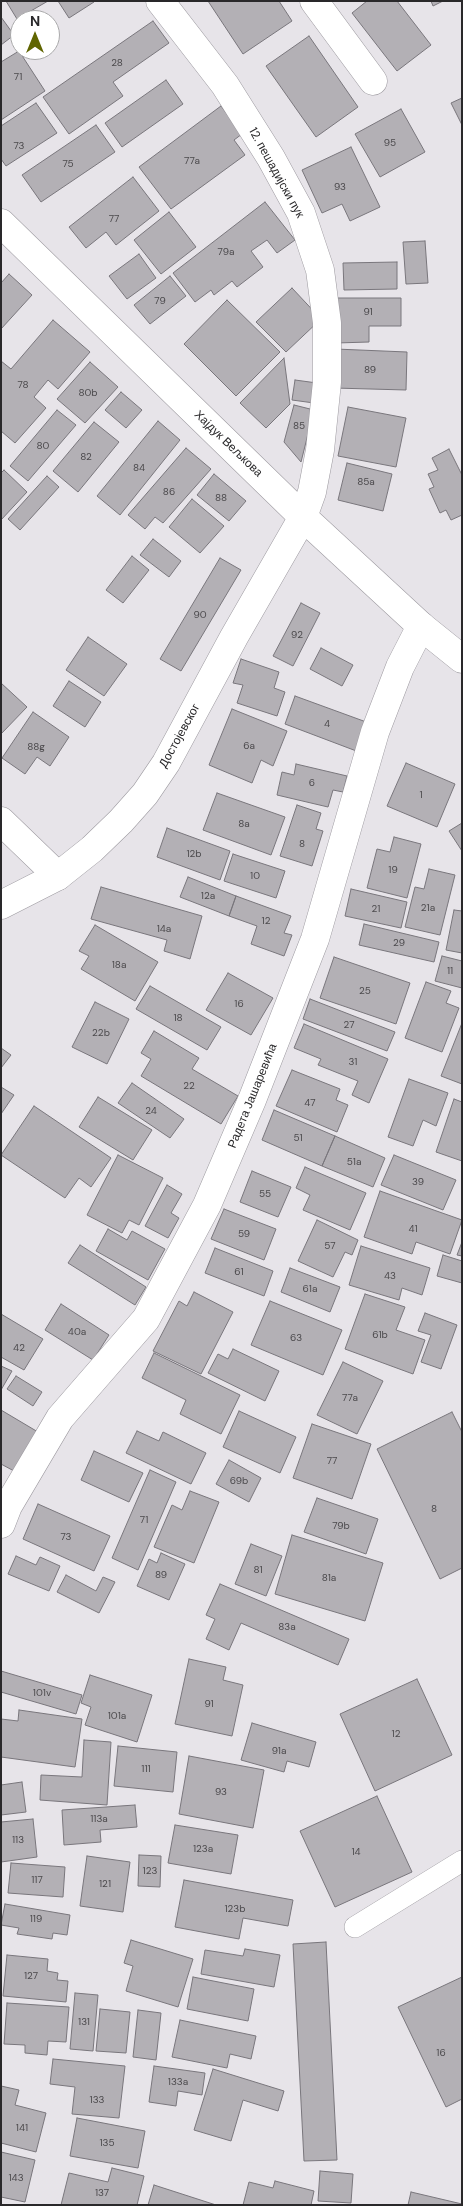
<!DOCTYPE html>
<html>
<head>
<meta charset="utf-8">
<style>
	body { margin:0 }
	#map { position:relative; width:463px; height:2206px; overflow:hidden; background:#e7e4e9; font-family:"DM Sans",sans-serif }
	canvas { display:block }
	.frame { position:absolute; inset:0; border:2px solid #29282a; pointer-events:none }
	.north { position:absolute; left:10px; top:10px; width:50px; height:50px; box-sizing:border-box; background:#fff; border:1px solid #a9a9aa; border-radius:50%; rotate:0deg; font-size:14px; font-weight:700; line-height:20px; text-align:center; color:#29282a }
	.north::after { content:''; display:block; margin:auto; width:18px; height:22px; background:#606501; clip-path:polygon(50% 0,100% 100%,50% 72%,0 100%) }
</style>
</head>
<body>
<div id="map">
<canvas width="463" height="2206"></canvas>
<div class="frame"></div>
<div class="north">N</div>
</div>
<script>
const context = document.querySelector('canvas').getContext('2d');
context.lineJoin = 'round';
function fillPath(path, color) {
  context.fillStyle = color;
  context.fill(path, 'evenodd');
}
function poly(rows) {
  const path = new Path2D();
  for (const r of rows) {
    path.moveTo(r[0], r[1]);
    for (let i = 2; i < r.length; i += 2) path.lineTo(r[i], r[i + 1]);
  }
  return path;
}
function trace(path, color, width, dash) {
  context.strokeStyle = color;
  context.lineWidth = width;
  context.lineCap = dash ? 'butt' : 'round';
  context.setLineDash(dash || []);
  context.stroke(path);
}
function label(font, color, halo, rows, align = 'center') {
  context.font = font + ' "DM Sans",sans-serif';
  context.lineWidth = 5;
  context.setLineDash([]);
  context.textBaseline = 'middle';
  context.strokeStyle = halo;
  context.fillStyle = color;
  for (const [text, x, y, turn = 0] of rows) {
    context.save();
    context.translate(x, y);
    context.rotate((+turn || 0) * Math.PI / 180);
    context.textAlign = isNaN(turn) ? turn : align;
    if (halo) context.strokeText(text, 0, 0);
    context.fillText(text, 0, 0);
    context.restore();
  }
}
const building = poly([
	[6,1,48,1,17,19,6,1],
	[58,1,93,1,94,2,69,18,58,1],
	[208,1,279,1,292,21,243,54,208,1],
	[367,1,397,1,431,45,397,71,352,13,367,1],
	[431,1,443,1,433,6,431,1],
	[1,17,14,35,1,45,1,17],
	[153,21,169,43,113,82,123,96,69,134,43,97,153,21],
	[309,36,358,107,316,137,266,66,309,36],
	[19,51,45,91,1,120,1,62,19,51],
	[166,80,183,104,122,147,105,123,166,80],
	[462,98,462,125,451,103,462,98],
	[36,103,57,133,6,166,1,159,1,126,36,103],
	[221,106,242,134,234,140,245,155,171,209,139,167,221,106],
	[401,109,425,152,380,177,355,134,401,109],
	[96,125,115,152,41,202,22,175,96,125],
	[351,147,380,207,350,221,342,204,322,213,302,170,351,147],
	[133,177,159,211,116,245,106,232,86,248,69,227,133,177],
	[265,202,295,240,277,253,267,240,251,251,263,267,237,287,232,281,214,295,211,290,195,302,173,273,265,202],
	[169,212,196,247,161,274,134,240,169,212],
	[425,241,428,283,406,284,403,242,425,241],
	[139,254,156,278,127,299,109,276,139,254],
	[397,262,397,289,344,290,343,263,397,262],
	[9,274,32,295,1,329,1,283,9,274],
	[170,276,186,296,150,324,134,305,170,276],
	[292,288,321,319,286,352,256,322,292,288],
	[336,298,401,298,401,326,369,326,369,342,336,343,336,298],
	[227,300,280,352,236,396,184,344,227,300],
	[53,320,90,352,58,389,48,380,34,397,46,408,15,443,1,431,1,361,11,369,53,320],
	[335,349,407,352,406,390,334,388,335,349],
	[284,358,290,404,266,428,240,403,284,358],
	[90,362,118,387,85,423,57,399,90,362],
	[295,380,317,383,314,403,292,400,295,380],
	[121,392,142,410,126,428,105,410,121,392],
	[294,405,314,410,301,462,284,442,294,405],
	[348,407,406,418,396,467,338,456,348,407],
	[57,410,76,425,28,481,10,466,57,410],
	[158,421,180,440,120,515,97,496,158,421],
	[94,422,119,442,78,492,53,471,94,422],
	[186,448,211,469,163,523,155,517,145,529,128,515,186,448],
	[449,449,462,475,462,515,451,520,446,510,440,513,429,489,434,487,428,474,438,470,432,458,449,449],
	[347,463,392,474,383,511,338,500,347,463],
	[4,470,27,492,1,520,1,473,4,470],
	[214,474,246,501,229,521,197,495,214,474],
	[47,476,59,487,20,530,8,519,47,476],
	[192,499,224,526,200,553,169,527,192,499],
	[153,539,181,561,169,577,140,555,153,539],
	[132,556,149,570,123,603,106,590,132,556],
	[220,558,241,570,181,671,160,659,220,558],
	[301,603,320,613,293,666,273,656,301,603],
	[88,637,127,664,104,696,66,670,88,637],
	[321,648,353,665,342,686,310,669,321,648],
	[241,659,279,672,274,688,285,692,277,716,237,703,243,685,233,683,241,659],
	[69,681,101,702,85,727,53,706,69,681],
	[1,683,27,707,1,734,1,683],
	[295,696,369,723,359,752,285,724,295,696],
	[232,709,287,731,273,766,261,760,252,783,209,765,232,709],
	[33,712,69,737,50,766,37,757,25,774,2,758,33,712],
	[406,763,455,784,437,827,387,806,406,763],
	[296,764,347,776,343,792,333,790,328,807,277,795,282,772,294,775,296,764],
	[217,793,285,817,271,855,203,830,217,793],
	[297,805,321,813,316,829,323,831,312,866,280,856,297,805],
	[462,823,462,851,449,831,462,823],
	[167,828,230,851,220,880,157,857,167,828],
	[394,837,421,844,407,898,367,888,377,849,390,852,394,837],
	[233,854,285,871,276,898,224,881,233,854],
	[429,869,455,875,440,935,405,927,415,887,424,889,429,869],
	[188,877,236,896,229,916,180,897,188,877],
	[101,887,202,916,190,959,164,951,167,940,91,919,101,887],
	[351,889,407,902,401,928,345,916,351,889],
	[236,896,291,916,284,933,292,935,284,956,251,944,257,926,229,916,236,896],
	[454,910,462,911,462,953,446,950,454,910],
	[364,924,439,942,434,962,359,945,364,924],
	[95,925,158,962,135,1001,81,969,89,956,79,951,95,925],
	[442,956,462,961,462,988,435,981,442,956],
	[334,957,410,983,396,1024,320,998,334,957],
	[228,973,273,998,251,1035,206,1010,228,973],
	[426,982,451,991,446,1003,459,1008,442,1052,405,1038,426,982],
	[150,986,221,1027,207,1050,136,1009,150,986],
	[310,999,395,1032,387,1051,303,1019,310,999],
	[95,1002,129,1019,107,1064,72,1047,95,1002],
	[462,1023,462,1084,441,1076,462,1023],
	[304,1024,388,1059,369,1103,352,1095,358,1081,318,1065,321,1059,294,1048,304,1024],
	[154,1031,199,1058,192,1069,238,1096,221,1124,141,1076,151,1059,141,1053,154,1031],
	[1,1048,11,1055,1,1068,1,1048],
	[292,1070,340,1089,336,1100,348,1105,337,1132,276,1106,292,1070],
	[409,1079,448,1093,436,1126,423,1120,413,1146,388,1137,409,1079],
	[132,1083,184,1119,170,1138,118,1103,132,1083],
	[1,1087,14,1095,1,1114,1,1087],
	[98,1097,152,1130,133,1160,79,1127,98,1097],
	[454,1099,462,1102,462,1161,436,1152,454,1099],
	[34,1106,111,1158,91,1187,79,1178,65,1198,1,1155,34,1106],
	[274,1110,335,1136,322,1166,262,1140,274,1110],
	[335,1136,385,1158,373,1187,322,1166,335,1136],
	[118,1155,163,1178,139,1225,129,1220,122,1233,87,1215,118,1155],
	[394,1155,456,1180,443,1210,381,1185,394,1155],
	[305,1167,366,1193,350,1230,303,1210,310,1195,296,1188,305,1167],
	[252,1171,291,1187,278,1217,240,1202,252,1171],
	[167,1185,182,1194,171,1213,179,1218,168,1238,145,1226,167,1185],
	[380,1191,462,1220,450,1254,416,1242,412,1254,364,1237,380,1191],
	[224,1209,276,1229,264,1260,211,1239,224,1209],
	[317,1220,358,1240,352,1255,345,1252,333,1277,298,1261,317,1220],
	[108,1229,127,1240,132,1231,165,1249,148,1280,96,1251,108,1229],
	[462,1242,462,1256,457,1255,462,1242],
	[80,1245,146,1287,135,1305,68,1263,80,1245],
	[361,1246,430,1268,422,1295,402,1288,399,1300,349,1285,361,1246],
	[215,1248,273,1271,264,1296,205,1273,215,1248],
	[443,1255,462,1261,462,1283,437,1276,443,1255],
	[290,1268,340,1287,330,1312,281,1292,290,1268],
	[194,1292,233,1312,201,1374,153,1351,179,1301,187,1306,194,1292],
	[365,1294,405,1307,396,1330,425,1340,413,1374,345,1349,365,1294],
	[270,1301,342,1330,323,1375,251,1345,270,1301],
	[61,1304,109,1335,93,1360,45,1330,61,1304],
	[425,1313,457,1325,441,1369,421,1362,431,1335,418,1331,425,1313],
	[1,1314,43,1339,24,1370,1,1357,1,1314],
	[233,1349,279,1371,265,1401,208,1373,218,1354,228,1359,233,1349],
	[154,1353,240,1395,221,1434,180,1414,186,1400,142,1378,154,1353],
	[343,1362,383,1381,357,1434,317,1415,343,1362],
	[1,1366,12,1371,1,1390,1,1366],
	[16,1376,42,1392,33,1406,7,1389,16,1376],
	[1,1410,38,1432,14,1471,1,1464,1,1410],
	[239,1411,296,1437,280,1473,223,1447,239,1411],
	[452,1412,462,1432,462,1568,440,1579,377,1449,452,1412],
	[312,1424,371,1444,352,1499,293,1478,312,1424],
	[137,1431,159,1441,163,1432,206,1453,191,1484,126,1453,137,1431],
	[94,1451,143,1473,129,1502,81,1480,94,1451],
	[229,1460,261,1478,249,1502,216,1484,229,1460],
	[150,1470,176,1482,138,1570,112,1558,150,1470],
	[190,1491,219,1502,194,1563,154,1547,172,1505,182,1510,190,1491],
	[317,1498,378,1519,366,1554,304,1532,317,1498],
	[38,1504,110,1536,94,1571,23,1539,38,1504],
	[292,1535,383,1563,365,1621,275,1594,292,1535],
	[251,1544,282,1556,266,1596,235,1584,251,1544],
	[161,1553,185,1564,169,1600,137,1586,149,1559,157,1563,161,1553],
	[16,1556,36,1565,40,1557,60,1566,49,1591,8,1574,16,1556],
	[66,1575,96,1591,103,1577,115,1582,99,1613,57,1592,66,1575],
	[220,1584,349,1639,338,1665,241,1623,229,1650,206,1639,215,1619,206,1615,220,1584],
	[189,1659,226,1667,223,1680,243,1685,232,1736,175,1724,189,1659],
	[1,1671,82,1695,76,1714,1,1692,1,1671],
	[90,1675,152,1695,137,1742,85,1725,91,1707,81,1703,90,1675],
	[417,1679,452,1755,375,1791,340,1714,417,1679],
	[19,1710,82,1719,75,1767,1,1757,1,1719,18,1721,19,1710],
	[252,1723,316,1742,309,1767,287,1761,284,1772,241,1760,252,1723],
	[84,1740,111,1742,107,1805,40,1800,41,1775,82,1777,84,1740],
	[118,1746,177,1752,173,1792,114,1786,118,1746],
	[189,1756,264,1770,253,1828,179,1814,189,1756],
	[22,1782,26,1812,1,1815,1,1785,22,1782],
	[377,1796,412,1872,335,1907,300,1831,377,1796],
	[135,1805,137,1827,100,1830,101,1842,64,1845,62,1810,135,1805],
	[33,1819,37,1857,1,1862,1,1822,33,1819],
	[175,1825,238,1835,231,1874,168,1863,175,1825],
	[139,1855,161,1856,160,1887,138,1886,139,1855],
	[87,1856,130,1862,123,1912,80,1906,87,1856],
	[11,1863,65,1867,63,1897,8,1893,11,1863],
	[184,1880,293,1900,288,1926,243,1918,239,1939,175,1927,184,1880],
	[5,1904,70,1915,67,1935,53,1933,52,1939,17,1934,19,1928,1,1925,5,1904],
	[131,1940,193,1959,178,2007,126,1991,133,1966,124,1963,131,1940],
	[326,1942,337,2160,304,2161,293,1944,326,1942],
	[245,1949,280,1955,274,1987,201,1974,205,1950,243,1956,245,1949],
	[7,1955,48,1959,47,1971,58,1973,57,1980,68,1981,66,2002,3,1996,7,1955],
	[193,1977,254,1989,248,2021,187,2009,193,1977],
	[462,1977,462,2099,446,2107,398,2007,462,1977],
	[75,1993,98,1995,93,2051,70,2049,75,1993],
	[7,2003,69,2007,66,2042,48,2041,47,2055,25,2053,25,2045,4,2044,7,2003],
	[100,2009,130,2012,126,2053,96,2051,100,2009],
	[138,2010,161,2013,156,2060,133,2057,138,2010],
	[180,2020,256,2036,251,2059,230,2054,227,2068,172,2057,180,2020],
	[53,2059,125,2066,119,2118,72,2114,75,2087,50,2084,53,2059],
	[154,2066,205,2073,202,2095,178,2091,176,2106,149,2102,154,2066],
	[213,2069,284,2091,278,2111,243,2100,231,2141,194,2130,213,2069],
	[1,2086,19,2090,15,2105,46,2113,36,2152,1,2143,1,2086],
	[77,2118,145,2131,138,2168,70,2156,77,2118],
	[1,2152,35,2160,25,2202,1,2197,1,2152],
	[112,2168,144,2176,137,2205,61,2205,69,2173,108,2182,112,2168],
	[320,2171,353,2174,351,2203,318,2201,320,2171],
	[275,2181,314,2191,311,2205,243,2205,249,2182,273,2188,275,2181],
	[154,2185,216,2205,148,2205,154,2185],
	[411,2192,462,2204,462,2205,408,2205,411,2192]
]);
const service = poly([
	[355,1927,462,1861]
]);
const minor = poly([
	[160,1,225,85,271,158,301,213,320,270,327,323,327,382,320,450,312,492,303,517],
	[314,1,373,81],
	[1,821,58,876],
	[1,1524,8,1506,60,1418,146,1319,207,1205,252,1100,315,939,375,732,400,667,421,626]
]);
const tertiary = poly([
	[1,223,303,517,421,626,462,659],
	[1,905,58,876,92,849,121,821,145,794,166,763,234,637,303,517]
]);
const numberNames = [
	["28",117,63],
	["71",18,77],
	["95",390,143],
	["73",19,146],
	["77a",192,161],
	["75",68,164],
	["93",340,187],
	["77",114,219],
	["79a",226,252],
	["79",160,301],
	["91",368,312],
	["89",370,370],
	["78",23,385],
	["80b",88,393],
	["85",299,426],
	["80",43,446],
	["82",86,457],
	["84",139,468],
	["85a",366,482],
	["86",169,492],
	["88",221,498],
	["90",200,615],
	["92",297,635],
	["4",327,724],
	["6a",249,746],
	["88g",36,747],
	["6",312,783],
	["1",421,795],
	["8a",244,824],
	["8",302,844],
	["12b",194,854],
	["19",393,870],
	["10",255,876],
	["12a",208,896],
	["21a",428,908],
	["21",376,909],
	["12",266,921],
	["14a",164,929],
	["29",399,943],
	["18a",119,965],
	["11",450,971],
	["25",365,991],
	["16",239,1004],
	["18",178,1018],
	["27",349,1025],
	["22b",101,1033],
	["31",353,1062],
	["22",189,1086],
	["47",310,1103],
	["24",151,1111],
	["51",298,1138],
	["51a",354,1162],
	["39",418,1182],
	["55",265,1194],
	["41",413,1229],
	["59",244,1234],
	["57",330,1246],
	["61",239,1272],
	["43",390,1276],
	["61a",310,1289],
	["40a",77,1332],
	["61b",380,1335],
	["63",296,1338],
	["42",19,1348],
	["77a",350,1398],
	["77",332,1461],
	["69b",239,1481],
	["8",434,1509],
	["71",144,1520],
	["79b",341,1526],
	["73",66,1537],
	["81",258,1570],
	["89",161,1575],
	["81a",329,1578],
	["83a",287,1627],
	["101v",42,1693],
	["91",209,1704],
	["101a",117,1716],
	["12",396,1734],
	["91a",279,1751],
	["111",146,1769],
	["93",221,1792],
	["113a",99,1819],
	["113",18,1840],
	["123a",203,1849],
	["14",356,1852],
	["123",150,1871],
	["117",37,1880],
	["121",105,1884],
	["123b",235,1909],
	["119",36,1919],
	["127",31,1976],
	["131",84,2022],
	["16",441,2053],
	["133a",178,2082],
	["133",97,2100],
	["141",22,2128],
	["135",107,2143],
	["143",16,2178],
	["137",102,2193]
];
const streetNames = [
	["12. пешадијски пук",276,173,61],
	["Хајдук Вељкова",228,444,44],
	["Достојевског",180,736,-61],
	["Радета Јашаревића",253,1096,-68]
];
fillPath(building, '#b3b0b5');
trace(building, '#79767c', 1);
trace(service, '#9d9aa0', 22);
trace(minor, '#9d9aa0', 29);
trace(tertiary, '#9d9aa0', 29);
trace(service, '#fff', 21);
trace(minor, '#fff', 28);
trace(tertiary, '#fff', 28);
label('10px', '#4c4a4d', null, numberNames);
label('12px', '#29282a', '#fff', streetNames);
</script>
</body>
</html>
